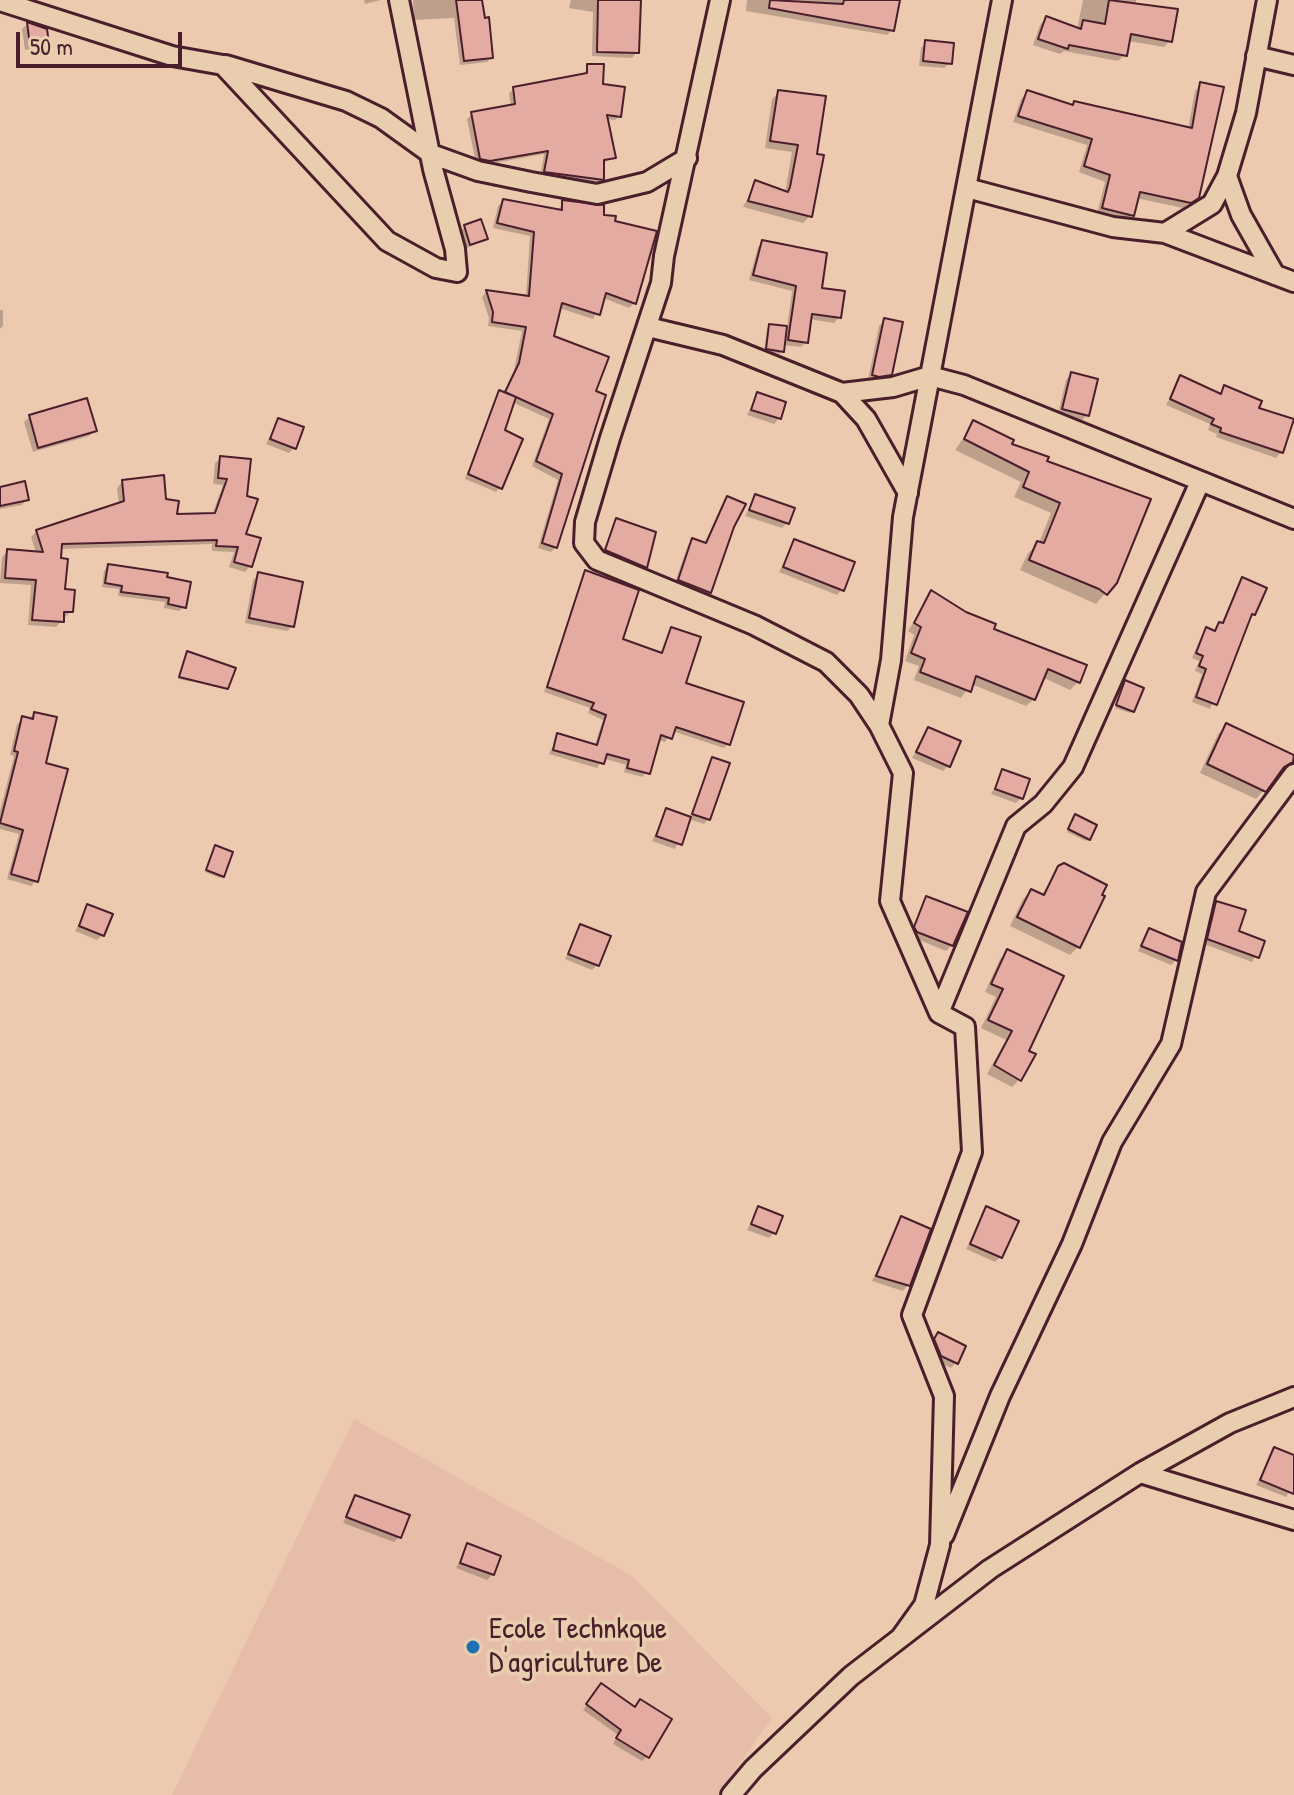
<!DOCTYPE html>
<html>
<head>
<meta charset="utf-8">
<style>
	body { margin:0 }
	#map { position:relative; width:1294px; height:1795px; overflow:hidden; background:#edc9b0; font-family:"Patrick Hand",sans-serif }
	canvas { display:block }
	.scale { position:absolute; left:16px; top:32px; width:166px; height:36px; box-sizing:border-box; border:4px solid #4a1f2b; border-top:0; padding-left:10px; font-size:24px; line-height:28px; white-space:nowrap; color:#4a1f2b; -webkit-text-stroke:6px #e8ceaf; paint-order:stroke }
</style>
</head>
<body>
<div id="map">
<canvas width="1294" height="1795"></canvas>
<div class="scale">50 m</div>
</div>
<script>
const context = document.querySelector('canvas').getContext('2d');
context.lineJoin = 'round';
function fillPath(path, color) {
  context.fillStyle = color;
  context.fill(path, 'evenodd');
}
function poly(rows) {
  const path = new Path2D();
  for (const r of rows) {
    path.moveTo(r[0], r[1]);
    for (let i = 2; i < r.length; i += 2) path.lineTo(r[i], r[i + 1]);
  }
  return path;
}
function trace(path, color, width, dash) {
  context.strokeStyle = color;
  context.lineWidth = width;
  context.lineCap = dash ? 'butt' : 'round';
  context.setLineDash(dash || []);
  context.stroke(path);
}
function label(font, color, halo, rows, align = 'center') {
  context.font = font + ' "Patrick Hand",sans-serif';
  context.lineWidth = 7;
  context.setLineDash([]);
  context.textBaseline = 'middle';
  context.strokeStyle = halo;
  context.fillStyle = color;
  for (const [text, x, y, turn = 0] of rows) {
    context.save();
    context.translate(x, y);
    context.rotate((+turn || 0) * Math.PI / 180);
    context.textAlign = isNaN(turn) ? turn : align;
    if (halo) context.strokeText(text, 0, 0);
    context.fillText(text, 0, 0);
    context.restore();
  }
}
const built = poly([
	[354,1419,632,1576,772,1718,718,1795,172,1795]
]);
const shadow = poly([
	[364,0,381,0,365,4],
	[413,0,480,0,491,58,487,62,460,65,454,18,414,20],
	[571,0,639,0,637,52,632,58,592,56,593,12,569,8],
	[747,0,864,0,892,30,887,35,746,11],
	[1083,0,1136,0,1136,3,1176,10,1170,41,1164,47,1128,41,1125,55,1118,61,1064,51,1060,54,1033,45,1040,25,1046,18,1077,30],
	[27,24,45,30,46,42,41,48,25,50,22,29],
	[926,42,950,63,944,68,919,66,921,48],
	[588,66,620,116,615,120,606,119,614,157,602,164,602,179,597,184,540,177,544,154,484,165,476,163,467,119,472,114,511,107,509,93,514,89,583,76],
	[1201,85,1197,197,1183,208,1136,198,1132,214,1126,221,1097,214,1105,182,1079,172,1087,145,1013,122,1021,99,1027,92,1071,106,1074,103,1188,129,1195,91],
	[779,92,815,155,810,216,803,223,743,207,756,183,785,193,792,152,765,148,772,99],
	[503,201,558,211,563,202,602,216,634,303,629,308,603,298,593,319,559,308,552,338,594,393,556,547,551,552,538,548,558,480,532,466,549,419,512,402,503,431,500,488,496,492,465,479,496,396,503,394,514,370,522,331,488,326,489,318,482,297,486,292,526,297,530,236,493,228,498,206],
	[465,227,486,239,465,249,459,232],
	[763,242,839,317,834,323,809,319,806,342,801,347,783,345,780,354,764,351,767,328,787,328,792,291,749,280,758,247],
	[0,310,3,310,3,326,0,329],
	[884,321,890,374,885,379,868,380,879,326],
	[1071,374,1088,414,1082,420,1058,414,1066,380],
	[1181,378,1218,395,1225,387,1257,409,1281,452,1276,458,1216,437,1217,434,1208,430,1210,424,1166,405],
	[757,395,779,418,774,424,747,415],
	[30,417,95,430,89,436,33,452,24,422],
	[278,420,295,447,289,453,266,444],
	[974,423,1044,462,1115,582,1096,604,1020,570,1028,553,1039,543,1051,513,1014,497,1021,482,955,450],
	[221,458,248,461,244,535,250,566,245,572,229,567,234,552,212,551,212,544,60,549,63,591,71,611,56,627,28,625,31,585,0,583,2,557,8,551,36,553,31,537,37,531,119,505,117,488,122,482,165,500,174,517,212,515,223,485,213,484,215,463],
	[0,489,27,499,22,505,0,509],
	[755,497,787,523,782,528,745,516],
	[728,498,732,526,710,592,705,597,674,585,688,545,693,540,704,544],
	[617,521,645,567,640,572,601,556],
	[795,541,842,589,837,595,779,572],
	[108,566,165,578,184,607,179,611,164,608,165,602,118,596,119,589,102,587,104,571],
	[586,573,621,640,660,654,671,629,683,684,728,744,724,748,672,731,665,742,658,740,643,777,624,772,626,765,603,758,597,768,549,754,558,736,594,747,603,720,588,713,590,708,544,692],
	[259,574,292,626,287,631,245,623,253,580],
	[1243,580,1253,614,1248,620,1210,709,1192,702,1202,674,1195,671,1199,661,1192,658,1202,634,1206,629,1213,632,1221,625],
	[932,593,992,630,1078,682,1070,690,1042,677,1034,699,1026,706,971,684,961,698,914,680,919,666,905,661,914,635,908,631],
	[187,653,227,688,178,679],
	[1124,685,1133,711,1130,713,1115,708],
	[35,714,43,764,36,881,31,886,7,879,19,834,0,829,0,811,14,756,10,755,17,724],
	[1226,726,1264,790,1256,799,1200,773,1218,734],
	[928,729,948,766,943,771,912,758],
	[712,759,708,819,704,824,689,819,675,849,652,841,666,810,689,818],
	[1003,771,1021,798,1016,803,991,794],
	[1073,819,1088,839,1086,841,1067,832],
	[215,847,222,876,220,878,205,872],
	[1059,868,1079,946,1070,955,1010,926,1023,899,1031,891,1041,896],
	[927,898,952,945,946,951,912,937,910,933],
	[1217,903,1237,932,1263,942,1252,962,1204,944,1212,908],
	[88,906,102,935,97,940,75,931],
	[581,927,597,965,592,970,565,959],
	[1149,930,1176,960,1171,965,1138,951],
	[1008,952,1026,1052,1020,1079,1012,1087,987,1074,1006,1040,981,1028,996,997,985,992,1000,959],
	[758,1208,774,1233,769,1238,747,1230],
	[987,1209,1000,1257,995,1262,966,1249],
	[902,1219,908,1285,903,1291,872,1281],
	[938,1335,956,1362,951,1368,936,1361,930,1345],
	[1275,1450,1294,1457,1294,1484,1286,1497,1256,1485],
	[356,1497,399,1537,394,1542,343,1523],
	[467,1546,493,1574,487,1580,456,1568],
	[597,1691,634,1709,640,1701,647,1757,642,1761,613,1744,618,1735,583,1710]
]);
const building = poly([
	[456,0,482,0,485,18,489,17,493,58,464,61,456,0],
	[598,0,641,0,639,53,597,52,598,0],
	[770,0,843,4,844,0,900,0,894,31,769,8,770,0],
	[1109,0,1178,9,1172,42,1131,34,1127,56,1069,45,1068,49,1038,39,1046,16,1081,29,1083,20,1105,24,1109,0],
	[27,22,47,29,49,43,30,46,27,22],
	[925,40,954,43,952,64,923,61,925,40],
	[587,64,604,64,603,84,625,87,621,117,607,115,616,158,604,160,604,180,544,172,548,151,490,161,480,159,471,112,515,104,513,87,587,73,587,64],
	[1200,82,1224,87,1199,198,1191,203,1140,192,1134,216,1102,208,1110,175,1084,166,1092,139,1018,116,1027,90,1073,105,1074,101,1192,128,1200,82],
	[778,90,826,96,817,154,824,155,812,217,748,201,755,180,788,192,790,187,798,145,770,141,778,90],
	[503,199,562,210,562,200,604,205,604,215,616,216,615,221,657,231,636,304,606,293,600,315,562,303,554,336,609,357,596,391,606,395,557,548,542,543,562,474,536,461,553,414,505,392,519,363,526,327,492,322,493,312,486,290,529,296,534,232,497,223,503,199],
	[481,219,488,239,470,245,464,225,481,219],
	[762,240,827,253,822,288,845,291,841,318,812,314,808,343,788,340,796,286,753,275,762,240],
	[884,318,903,322,892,375,879,377,872,375,884,318],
	[769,324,787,326,784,352,766,349,769,324],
	[1071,372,1098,379,1089,416,1062,409,1071,372],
	[1180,375,1221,394,1224,385,1262,401,1259,408,1294,419,1283,453,1220,432,1221,428,1211,424,1214,419,1170,399,1180,375],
	[499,390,516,397,505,430,523,439,502,489,468,474,499,390],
	[757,392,786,402,781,419,751,410,757,392],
	[87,398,97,431,38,448,29,415,87,398],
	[278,418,304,427,296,449,270,439,278,418],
	[973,420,1014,440,1012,444,1049,457,1047,461,1151,499,1117,583,1107,595,1099,589,1029,560,1037,541,1044,543,1060,503,1023,487,1029,472,964,439,973,420],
	[220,456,251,459,247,496,258,499,246,534,261,538,252,567,234,562,238,547,216,546,217,540,62,544,61,558,68,559,65,589,75,590,73,612,64,612,64,622,32,620,36,580,5,578,7,549,43,552,36,530,124,501,122,480,164,475,166,499,179,501,177,514,215,513,227,479,218,478,220,456],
	[25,481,29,500,0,506,0,487,25,481],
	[755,494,795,508,789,524,749,510,755,494],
	[727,496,746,504,734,527,711,593,678,580,692,538,706,543,727,496],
	[616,518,656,532,647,568,605,550,616,518],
	[794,539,855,562,844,591,783,567,794,539],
	[108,564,168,573,167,577,191,582,186,608,168,604,169,598,121,592,122,586,105,583,108,564],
	[585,570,639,590,623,639,662,653,671,627,701,637,686,683,744,702,730,745,676,727,672,739,661,735,650,774,627,768,629,760,607,754,604,764,553,750,557,733,597,745,606,715,591,709,594,703,547,687,585,570],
	[258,572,303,582,294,627,249,618,258,572],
	[1242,577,1267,588,1255,615,1252,614,1217,705,1196,697,1206,669,1199,666,1203,656,1196,653,1206,627,1215,631,1219,622,1223,623,1242,577],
	[931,590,966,612,996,624,994,629,1087,665,1080,683,1048,669,1035,700,976,676,971,692,920,672,925,659,911,653,921,627,914,623,931,590],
	[187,651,236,668,228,689,179,677,187,651],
	[1125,680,1144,688,1134,712,1116,705,1125,680],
	[34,712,57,717,46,763,68,769,38,882,11,874,23,830,0,823,18,752,14,751,22,716,33,719,34,712],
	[1226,723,1294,755,1293,762,1284,767,1266,792,1207,764,1226,723],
	[928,727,961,741,950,767,916,752,928,727],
	[712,757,730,763,710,820,692,814,712,757],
	[1002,769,1030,779,1023,799,995,789,1002,769],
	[666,808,691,817,682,845,656,836,666,808],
	[1075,814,1097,825,1090,840,1068,829,1075,814],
	[215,845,233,852,224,877,206,870,215,845],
	[1064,863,1107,885,1102,895,1105,896,1080,948,1017,917,1031,889,1044,895,1058,866,1064,863],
	[926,896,968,912,953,946,917,932,914,927,926,896],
	[1216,901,1246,910,1239,931,1265,941,1259,958,1207,939,1216,901],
	[87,904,113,914,104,936,79,926,87,904],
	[580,924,611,936,599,966,568,954,580,924],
	[1149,928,1182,942,1178,961,1141,946,1149,928],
	[1007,949,1064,976,1029,1051,1036,1054,1021,1081,994,1065,1012,1031,988,1020,1003,989,991,984,1007,949],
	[758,1206,783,1216,776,1234,751,1224,758,1206],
	[986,1206,1019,1221,1002,1258,970,1244,986,1206],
	[901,1216,931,1229,910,1286,876,1276,901,1216],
	[938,1332,966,1346,958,1364,941,1356,934,1339,938,1332],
	[1274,1447,1294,1455,1294,1494,1260,1480,1274,1447],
	[355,1495,410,1515,401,1538,346,1517,355,1495],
	[467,1543,501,1556,494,1575,460,1563,467,1543],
	[601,1683,635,1707,640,1699,672,1719,649,1758,616,1738,621,1730,586,1704,601,1683]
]);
const street = poly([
	[720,0,664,256,661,283,610,438,585,522,584,543,597,560,754,625,826,662,859,695,879,725,903,773,890,901,939,1013,965,1027,972,1152,912,1315,944,1396,940,1545,924,1605,901,1637],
	[0,1,172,56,223,65,387,241,436,268,457,272,455,249,433,169,399,0],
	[1256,56,1294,65],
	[226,65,346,101,381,118,431,154,478,171,531,182,597,194,647,182,687,158],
	[1227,176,1241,215,1275,275],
	[967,188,1113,227,1165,233,1294,282],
	[1165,233,1212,204,1227,176,1246,113,1267,0],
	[648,327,723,345,842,393,866,419,908,493],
	[842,393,893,387,930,376,964,385,1294,519],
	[879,725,891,660,903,517,1002,0],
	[939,1013,1016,826,1043,804,1073,767,1200,482],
	[1140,1473,1294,1520],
	[944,1535,1000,1396,1072,1244,1112,1142,1171,1044,1206,892,1294,774],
	[731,1795,753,1769,851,1676,990,1569,1140,1473,1230,1423,1294,1397]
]);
const markers = [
	[473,1647,8,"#1f6fb2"]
];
const poiNames = [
	["Ecole Technkque",489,1630],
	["D'agriculture De",489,1664]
];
fillPath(built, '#e7bda9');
fillPath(shadow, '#0003');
fillPath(building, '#e4aba2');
trace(building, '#4a1f2b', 2);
trace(street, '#4a1f2b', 24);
trace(street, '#e8ceaf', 18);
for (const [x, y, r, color] of markers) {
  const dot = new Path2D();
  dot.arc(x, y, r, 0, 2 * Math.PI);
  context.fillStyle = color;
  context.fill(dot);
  trace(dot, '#e8ceaf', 3);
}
label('30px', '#4a1f2b', '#e8ceaf', poiNames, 'left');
</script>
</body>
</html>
